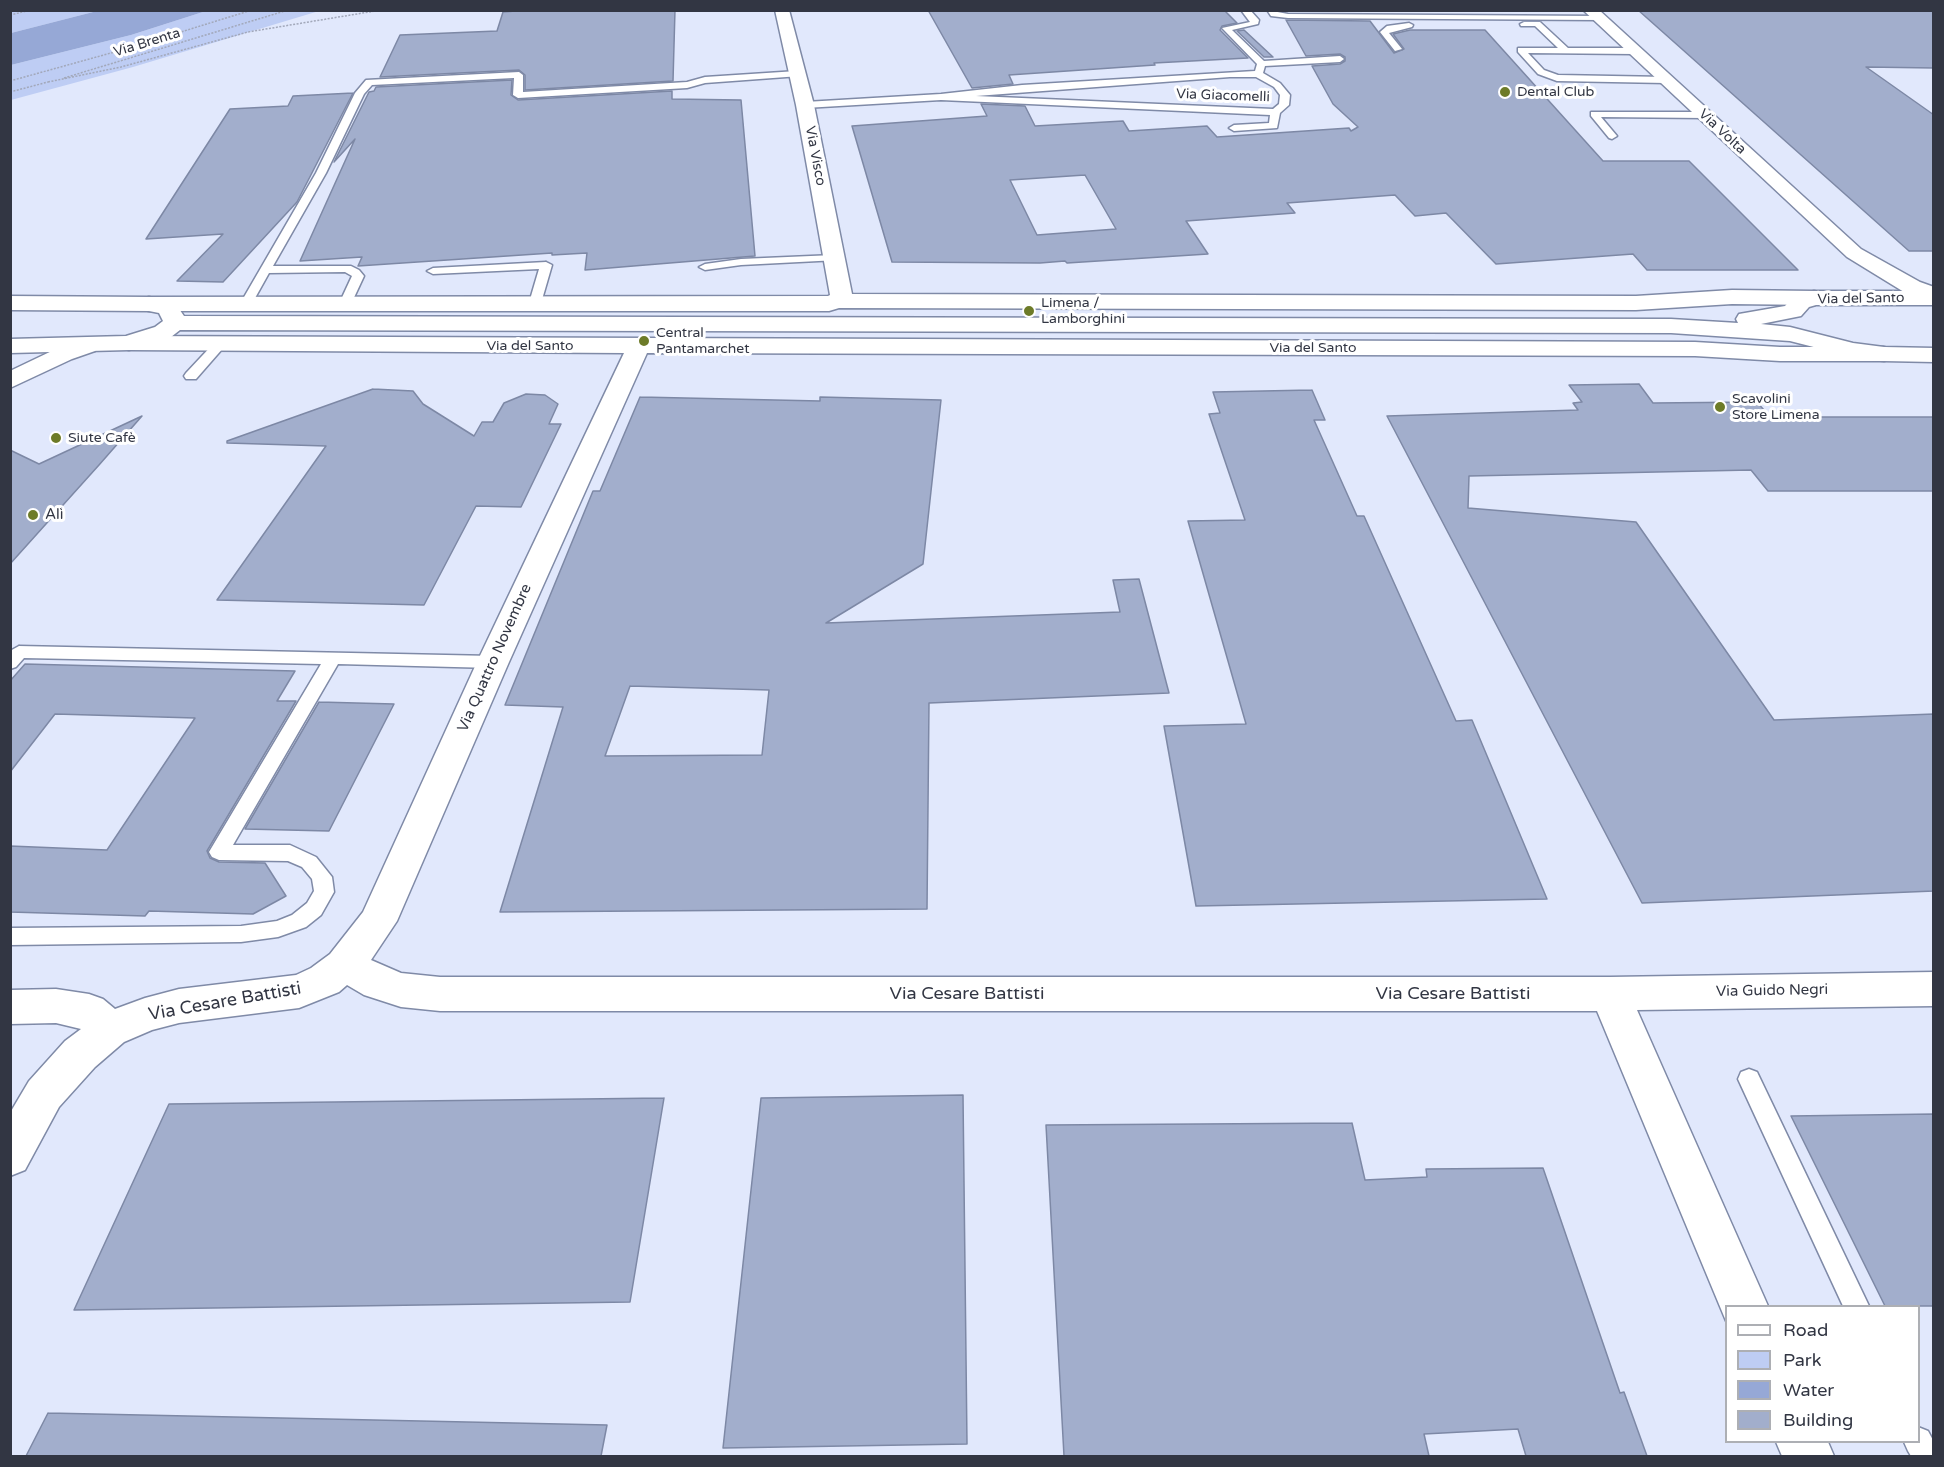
<!DOCTYPE html>
<html>
<head>
<meta charset="utf-8">
<style>
	body { margin:0 }
	#map { position:relative; width:1944px; height:1467px; overflow:hidden; background:#e1e8fc; font-family:"Varela Round",sans-serif }
	canvas { display:block }
	.frame { position:absolute; inset:0; border:12px solid #323643; pointer-events:none }
	.legend { position:absolute; left:1725px; top:1305px; width:195px; height:138px; box-sizing:border-box; background:#fff; border:2px solid #adafb4; margin:0; padding:8px 10px; list-style:none; font-size:18px; color:#323643 }
	.legend li { display:flex; align-items:center; gap:12px; height:30px }
	.legend b { width:30px; border:2px solid #adafb4 }
</style>
</head>
<body>
<div id="map">
<canvas width="1944" height="1467"></canvas>
<div class="frame"></div>
<ul class="legend">
<li><b style="height:8px;background:#fff"></b>Road</li>
<li><b style="height:16px;background:#becdf4"></b>Park</li>
<li><b style="height:16px;background:#96a8d6"></b>Water</li>
<li><b style="height:16px;background:#a2aecc"></b>Building</li>
</ul>
</div>
<script>
const context = document.querySelector('canvas').getContext('2d');
context.lineJoin = 'round';
function fillPath(path, color) {
  context.fillStyle = color;
  context.fill(path, 'evenodd');
}
function poly(rows) {
  const path = new Path2D();
  for (const r of rows) {
    path.moveTo(r[0], r[1]);
    for (let i = 2; i < r.length; i += 2) path.lineTo(r[i], r[i + 1]);
  }
  return path;
}
function trace(path, color, width, dash) {
  context.strokeStyle = color;
  context.lineWidth = width;
  context.lineCap = dash ? 'butt' : 'round';
  context.setLineDash(dash || []);
  context.stroke(path);
}
function label(font, color, halo, rows, align = 'center') {
  context.font = font + ' "Varela Round",sans-serif';
  context.lineWidth = 6;
  context.setLineDash([]);
  context.textBaseline = 'middle';
  context.strokeStyle = halo;
  context.fillStyle = color;
  for (const [text, x, y, turn = 0] of rows) {
    context.save();
    context.translate(x, y);
    context.rotate((+turn || 0) * Math.PI / 180);
    context.textAlign = isNaN(turn) ? turn : align;
    if (halo) context.strokeText(text, 0, 0);
    context.fillText(text, 0, 0);
    context.restore();
  }
}
const green = poly([
	[10,11,97,11,11,33],
	[206,11,319,11,133,67,11,100,11,65,131,35]
]);
const water = poly([
	[97,11,97,10,206,11,131,35,11,65,11,33]
]);
const building = poly([
	[529,10,675,10,673,81,525,90,525,75,519,70,380,77,400,35,497,31,503,12,529,10],
	[928,10,1224,10,1237,23,1222,26,1220,30,1248,58,1154,63,1155,65,1009,75,1013,84,972,88,928,10],
	[1638,10,1934,10,1934,68,1866,67,1934,115,1934,251,1909,251,1638,10],
	[1286,20,1370,21,1394,53,1404,49,1393,34,1410,30,1485,30,1603,161,1689,161,1798,270,1647,270,1633,254,1496,264,1446,213,1415,216,1395,195,1287,203,1295,213,1186,221,1208,254,1067,263,1065,261,1040,263,892,262,852,126,987,116,981,104,1025,106,1035,126,1123,121,1129,131,1207,126,1217,137,1349,128,1351,131,1358,127,1333,104,1312,66,1340,64,1345,61,1345,57,1340,54,1306,56,1286,20],
	[1085,175,1116,229,1037,235,1010,180,1085,175],
	[1244,30,1273,57,1264,57,1237,31,1244,30],
	[512,80,511,95,518,100,672,91,672,99,741,100,755,256,585,270,587,253,552,255,552,253,358,266,362,257,300,261,355,139,334,162,369,92,374,91,376,87,512,80],
	[353,93,297,202,223,282,177,281,223,234,146,239,230,109,288,106,293,96,353,93],
	[1639,384,1653,403,1757,402,1770,417,1934,417,1934,491,1768,491,1751,470,1469,476,1468,508,1636,522,1774,720,1934,714,1934,891,1642,903,1387,416,1578,410,1573,403,1582,402,1569,385,1639,384],
	[373,389,413,391,423,404,474,436,482,422,493,422,504,403,526,394,545,395,558,404,549,424,561,424,521,507,476,506,424,605,217,600,326,446,227,443,227,441,373,389],
	[1312,390,1325,420,1314,420,1357,516,1364,516,1456,721,1472,720,1547,899,1196,906,1164,726,1246,724,1188,521,1245,520,1209,414,1220,413,1213,392,1312,390],
	[640,397,820,401,820,397,941,400,923,564,826,623,1120,612,1113,580,1139,579,1169,693,929,703,927,909,500,912,563,707,505,705,593,491,600,491,640,397],
	[630,686,769,690,762,755,605,756,630,686],
	[142,416,99,465,10,564,10,450,39,464,142,416],
	[25,664,295,671,277,701,296,701,207,851,210,858,219,862,265,863,286,896,253,914,149,911,145,916,10,912,10,846,107,850,195,718,55,714,10,772,10,681,25,664],
	[319,702,394,704,329,831,245,829,319,702],
	[963,1095,967,1444,723,1448,761,1098,963,1095],
	[664,1098,630,1302,74,1310,169,1104,664,1098],
	[1934,1114,1934,1306,1885,1306,1791,1116,1934,1114],
	[1352,1123,1365,1180,1427,1177,1426,1169,1543,1168,1620,1393,1624,1392,1647,1456,1526,1456,1518,1429,1424,1434,1429,1456,1064,1456,1046,1125,1352,1123],
	[48,1413,141,1415,607,1425,601,1456,26,1456,48,1413]
]);
const path = poly([
	[10,15,31,10],
	[64,78,288,10],
	[10,81,129,48,252,10],
	[48,82,121,67,248,32,381,10],
	[10,92,48,82]
]);
const service = poly([
	[1241,10,1250,10,1259,20,1258,24,1232,30,1264,61,1340,56,1344,59,1340,62,1265,66,1263,73,1280,83,1290,95,1289,105,1280,113,1277,128,1234,131,1229,128,1234,125,1269,123,1270,115,941,100,805,108,800,105,805,102,941,94,1022,85,1255,71,1257,64,1222,28,1250,22,1241,10],
	[1230,77,1256,77,1274,87,1280,95,1279,104,1273,109,976,96,1230,77],
	[1267,10,1288,14,1599,16,1603,18,1599,20,1288,18,1271,16,1267,10],
	[1524,22,1540,22,1568,48,1634,48,1638,51,1634,54,1528,53,1544,70,1558,75,1666,77,1670,80,1666,83,1557,81,1538,74,1518,52,1518,48,1558,48,1535,26,1521,26,1520,24,1524,22],
	[1409,23,1413,25,1412,27,1389,33,1402,49,1395,51,1380,32,1387,26,1409,23],
	[797,71,801,74,800,76,705,83,687,88,518,98,513,95,514,78,372,85,364,94,326,173,273,266,351,266,359,270,364,276,351,304,345,308,339,304,352,276,345,272,269,273,250,307,242,307,240,304,316,173,355,93,366,80,519,72,523,75,523,92,687,82,705,77,797,71],
	[1591,112,1704,112,1709,115,1704,118,1601,117,1617,136,1612,139,1609,138,1591,116,1591,112],
	[834,255,838,256,838,260,741,265,705,270,699,267,705,264,741,259,834,255],
	[546,262,552,265,541,303,535,307,529,303,539,269,433,274,427,271,433,268,546,262],
	[220,340,224,341,226,344,224,347,196,379,186,379,184,376,186,373,216,341,220,340],
	[19,646,493,656,499,658,502,662,499,666,493,668,338,664,233,845,290,845,316,857,332,877,334,892,321,915,306,927,278,937,241,942,10,945,10,928,241,926,277,921,292,915,307,903,314,891,312,879,302,867,288,861,219,860,212,857,209,852,321,664,24,658,16,667,10,669,10,651,19,646],
	[1749,1069,1757,1072,1869,1306,1843,1306,1738,1079,1741,1072,1749,1069],
	[1918,1427,1928,1431,1934,1442,1934,1456,1911,1456,1908,1451,1904,1442,1918,1442,1918,1427]
]);
const minor = poly([
	[775,10,789,10,814,105,852,294,1636,296,1732,290,1814,291,1822,293,1825,298,1822,303,1814,305,1732,304,1636,310,839,308,829,311,149,311,141,309,138,304,141,299,149,297,828,296,830,295,796,105,775,10],
	[1583,10,1599,10,1861,249,1920,282,1934,287,1934,300,1904,292,1847,257,1583,10],
	[129,336,1695,342,1780,347,1884,347,1892,349,1896,354,1892,359,1884,361,1780,361,1695,356,647,353,509,662,397,921,371,960,401,973,440,977,1610,977,1934,972,1934,1006,1637,1010,1768,1306,1726,1306,1726,1321,1597,1011,440,1011,401,1007,364,995,347,985,339,992,299,1008,179,1023,152,1030,124,1042,95,1067,59,1107,25,1170,10,1176,10,1113,29,1081,65,1041,81,1029,56,1023,10,1024,10,990,56,989,89,994,103,999,115,1009,145,998,179,989,296,975,311,968,330,954,363,912,477,662,624,353,129,350,121,348,117,343,121,338,129,336],
	[87,339,95,341,99,346,95,351,72,359,10,388,10,371,56,349,87,339],
	[1776,1442,1828,1442,1834,1456,1782,1456,1776,1442]
]);
const tertiary = poly([
	[1814,291,1934,291,1934,305,1816,305,1809,307,1801,316,1761,324,1790,327,1853,343,1884,347,1934,348,1934,362,1884,361,1853,357,1790,341,1671,333,180,330,171,337,129,350,10,353,10,339,126,336,155,327,163,321,159,313,149,311,10,310,10,296,149,297,175,303,184,316,1671,319,1738,323,1736,319,1739,314,1785,306,1793,297,1814,291]
]);
const markers = [
	[1505,92,6,"#6d7b28"],
	[1029,311,6,"#6d7b28"],
	[644,341,6,"#6d7b28"],
	[1720,407,6,"#6d7b28"],
	[56,438,6,"#6d7b28"],
	[33,515,6,"#6d7b28"]
];
const farStreetnames = [
	["Via Brenta",147,43,-17],
	["Via Giacomelli",1223,96,2],
	["Via Volta",1722,132,43],
	["Via Visco",815,156,79],
	["Via del Santo",1861,299,-1],
	["Via del Santo",530,346],
	["Via del Santo",1313,348]
];
const farPoinames = [
	["Dental Club",1517,92],
	["Limena /",1041,303],
	["Lamborghini",1041,319],
	["Central",656,333],
	["Pantamarchet",656,349],
	["Scavolini",1732,399],
	["Store Limena",1732,415],
	["Siute Cafè",68,438]
];
const poiNames = [
	["Alì",45,515]
];
const streetNames = [
	["Via Quattro Novembre",495,658,-66],
	["Via Guido Negri",1772,991,-1]
];
const nearStreetnames = [
	["Via Cesare Battisti",967,994],
	["Via Cesare Battisti",1453,994],
	["Via Cesare Battisti",225,1002,-10]
];
fillPath(green, '#becdf4');
fillPath(water, '#96a8d6');
fillPath(building, '#a2aecc');
trace(building, '#7d88a5', 1.5);
trace(service, '#7f8aa7', 3);
trace(minor, '#7f8aa7', 3);
trace(tertiary, '#7f8aa7', 3);
trace(path, '#a2a8ba', 1.5, [2, 1.5]);
fillPath(service, '#fff');
fillPath(minor, '#fff');
fillPath(tertiary, '#fff');
for (const [x, y, r, color] of markers) {
  const dot = new Path2D();
  dot.arc(x, y, r, 0, 2 * Math.PI);
  context.fillStyle = color;
  context.fill(dot);
  trace(dot, '#fff', 2);
}
label('14px', '#323643', '#fff', farStreetnames);
label('14px', '#323643', '#fff', farPoinames, 'left');
label('15px', '#323643', '#fff', poiNames, 'left');
label('15px', '#323643', '#fff', streetNames);
label('18px', '#323643', '#fff', nearStreetnames);
</script>
</body>
</html>
